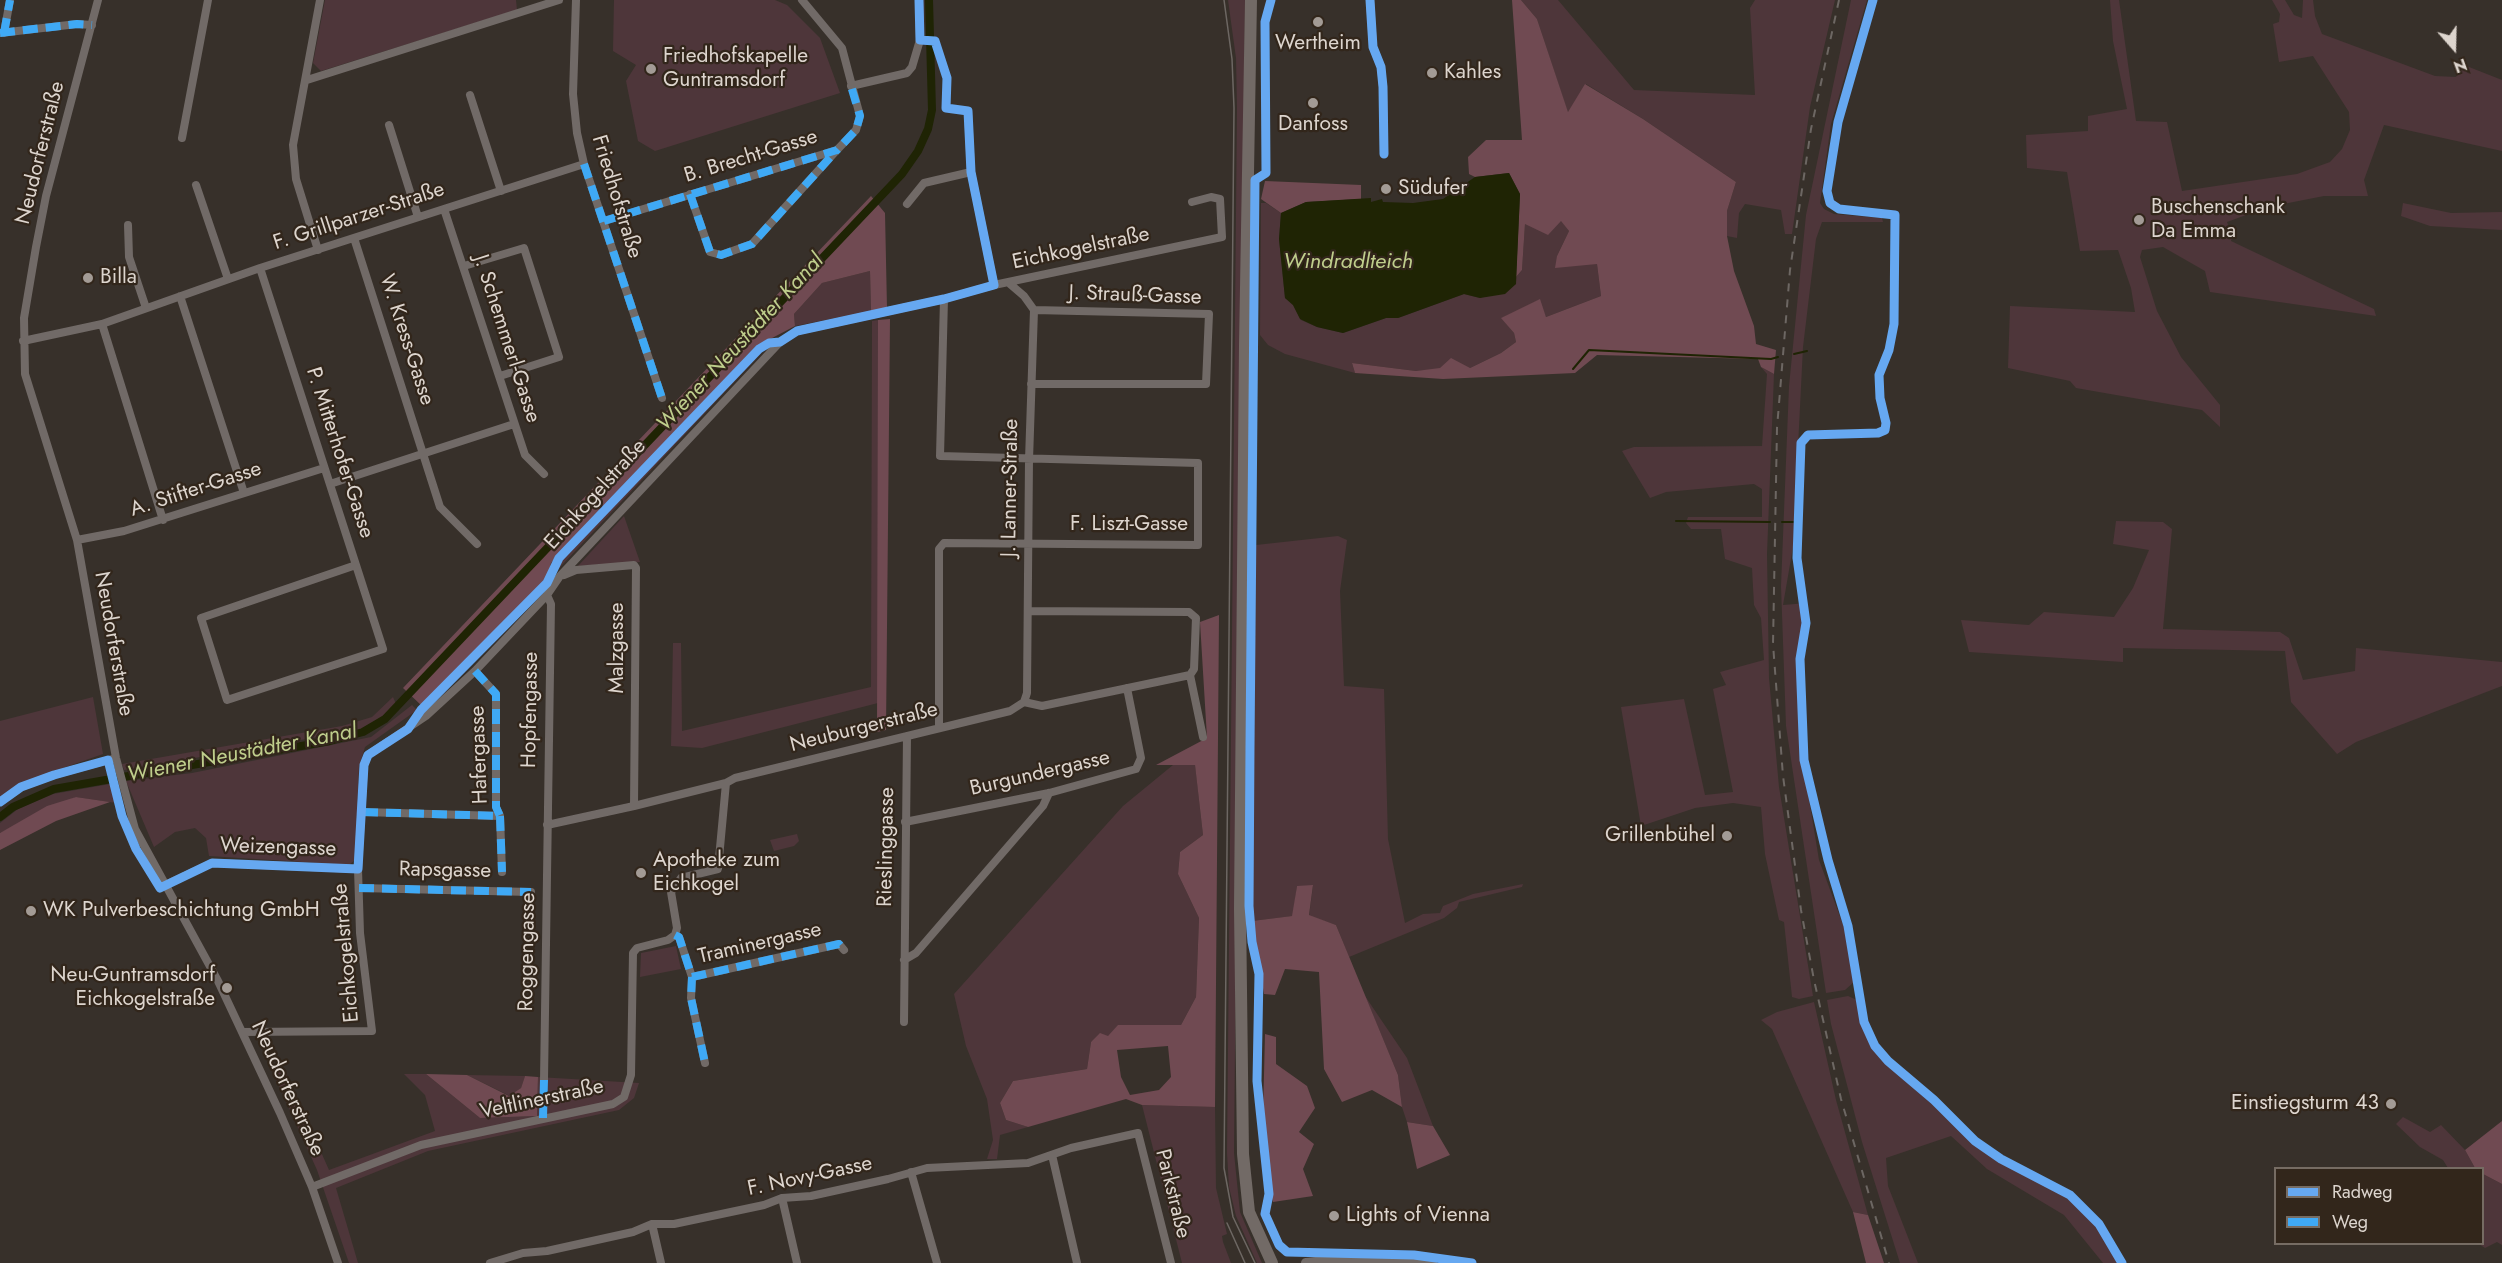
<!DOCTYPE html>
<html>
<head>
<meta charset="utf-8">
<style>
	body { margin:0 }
	#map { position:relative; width:2502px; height:1263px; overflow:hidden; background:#37302a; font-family:Jost,sans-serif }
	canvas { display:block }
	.legend { position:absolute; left:2274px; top:1167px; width:210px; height:78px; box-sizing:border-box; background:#32261b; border:2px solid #766c63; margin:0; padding:8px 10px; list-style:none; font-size:18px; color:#ddd5ce }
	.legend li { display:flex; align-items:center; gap:12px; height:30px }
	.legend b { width:30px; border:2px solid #766c63 }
	.north { position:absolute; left:2424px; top:18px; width:60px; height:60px; -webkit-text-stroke:4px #32261b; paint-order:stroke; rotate:160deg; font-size:16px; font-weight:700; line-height:24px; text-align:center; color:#ddd5ce }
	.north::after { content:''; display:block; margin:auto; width:21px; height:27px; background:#ddd5ce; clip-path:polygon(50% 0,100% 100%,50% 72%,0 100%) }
</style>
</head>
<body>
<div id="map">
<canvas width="2502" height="1263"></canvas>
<ul class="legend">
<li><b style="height:8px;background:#66a8f1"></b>Radweg</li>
<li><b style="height:8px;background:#3fa9f5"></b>Weg</li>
</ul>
<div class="north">N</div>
</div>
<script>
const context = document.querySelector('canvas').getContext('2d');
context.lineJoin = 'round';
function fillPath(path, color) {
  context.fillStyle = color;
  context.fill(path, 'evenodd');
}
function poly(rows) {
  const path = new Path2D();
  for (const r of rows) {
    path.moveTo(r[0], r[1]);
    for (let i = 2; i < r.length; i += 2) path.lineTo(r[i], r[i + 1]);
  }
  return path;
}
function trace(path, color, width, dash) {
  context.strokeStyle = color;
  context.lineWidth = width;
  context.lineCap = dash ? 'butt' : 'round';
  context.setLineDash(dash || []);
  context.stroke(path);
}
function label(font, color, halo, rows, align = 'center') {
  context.font = font + ' Jost,sans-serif';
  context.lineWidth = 4.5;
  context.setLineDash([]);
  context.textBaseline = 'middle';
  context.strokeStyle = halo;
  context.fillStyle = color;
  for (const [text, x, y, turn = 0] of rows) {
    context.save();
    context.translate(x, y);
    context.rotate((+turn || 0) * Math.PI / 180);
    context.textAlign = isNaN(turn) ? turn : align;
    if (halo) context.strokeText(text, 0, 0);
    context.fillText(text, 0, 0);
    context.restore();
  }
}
const green = poly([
	[325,0,516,0,517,10,321,71,313,63],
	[614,0,775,0,787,5,820,38,840,93,655,151,638,141,626,81,636,65,613,51],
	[1228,0,1245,0,1234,1153,1240,1212,1262,1263,1257,1263,1236,1216,1229,1187,1227,1153,1237,108,1236,58],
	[1521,0,1558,0,1634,90,1755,95,1750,8,1755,0,1835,0,1810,107,1792,234,1785,234,1781,210,1745,204,1739,213,1737,238,1727,236,1727,211,1736,182,1643,119,1586,84,1568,113,1537,19],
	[1851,0,1867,0,1831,124,1820,203,1824,209,1834,214,1882,218,1883,222,1822,222,1816,239,1803,347,1793,547,1783,605,1807,603,1809,621,1802,679,1805,750,1810,768,1804,769,1819,860,1845,930,1854,982,1845,990,1826,993,1786,726,1781,586,1789,386,1806,215],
	[2110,0,2119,0,2136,121,2167,122,2182,191,2297,174,2330,162,2342,149,2350,130,2349,112,2313,56,2279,62,2273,24,2279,22,2280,14,2272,0,2285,0,2294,15,2302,18,2303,0,2313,0,2315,16,2322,34,2435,76,2456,77,2464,65,2502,80,2502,151,2384,125,2364,180,2368,196,2324,196,2268,207,2227,222,2232,236,2231,241,2374,309,2376,316,2210,292,2205,271,2163,247,2142,250,2140,257,2157,311,2181,357,2220,405,2220,427,2202,410,2076,388,2070,381,2008,368,2010,306,2135,312,2131,288,2118,250,2080,251,2067,172,2027,168,2026,135,2088,131,2088,116,2127,109,2113,41],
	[1261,203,1266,203,1281,213,1279,239,1285,298,1293,305,1301,320,1317,327,1343,333,1386,318,1398,318,1464,294,1480,298,1516,284,1516,277,1522,270,1525,224,1561,220,1569,231,1557,256,1597,264,1601,296,1546,317,1539,300,1502,318,1514,333,1516,342,1501,353,1470,368,1416,371,1352,363,1355,373,1285,354,1268,345,1260,335],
	[2403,203,2451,213,2502,212,2502,230,2430,226,2401,216],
	[870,271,871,311,795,326,794,314,822,283],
	[878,320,878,703,702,748,671,746,673,643,681,643,682,731,871,687,872,321],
	[755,347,766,348,546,582,551,563],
	[1761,367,1774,374,1767,554,1769,678,1779,787,1813,996,1799,999,1792,997,1784,922,1779,920,1765,854,1761,807,1733,803,1695,808,1641,826,1621,707,1684,699,1705,795,1733,792,1713,689,1726,685,1720,672,1764,660,1761,618,1754,605,1752,568,1725,559,1721,529,1691,529,1686,523,1688,517,1762,517,1762,489,1754,484,1666,492,1650,498,1622,451,1634,447,1762,446,1767,374],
	[624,516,640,562,578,566],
	[2116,521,2163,522,2172,529,2163,629,2280,632,2289,638,2303,680,2355,671,2356,648,2502,662,2502,686,2356,742,2337,754,2291,702,2285,651,2123,648,2123,662,1969,652,1961,620,2029,625,2044,612,2114,617,2133,588,2149,550,2113,544],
	[1338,536,1347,540,1340,591,1344,686,1384,689,1388,839,1405,923,1423,914,1440,913,1443,906,1473,894,1523,884,1522,887,1459,902,1457,908,1444,918,1349,957,1336,925,1309,916,1313,886,1297,886,1293,916,1252,921,1256,545],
	[93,697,103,754,23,782,0,799,0,721],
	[393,697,396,704,381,718,359,730,124,770,122,764,342,726,372,717],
	[412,705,417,710,365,747,359,767,355,860,349,865,209,856,206,838,195,828,175,832,154,847,126,781,192,773,371,737],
	[1195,764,1203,835,1180,852,1178,874,1199,918,1196,997,1181,1025,1108,1036,1091,1042,1087,1069,1013,1081,1000,1103,1006,1120,1028,1127,1000,1135,997,1159,987,1159,993,1140,987,1099,966,1046,954,994,1123,806,1173,765],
	[110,784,116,803,76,797,0,833,0,823,18,809,53,794],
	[797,834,799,841,794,846,774,851,770,840],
	[676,946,681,969,640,977,641,953],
	[1365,996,1407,1058,1433,1126,1407,1122,1402,1107,1398,1075],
	[1848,996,1857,1000,1862,1023,1874,1047,1887,1063,1932,1101,1973,1142,1992,1155,2074,1201,2096,1225,2118,1263,2103,1263,2064,1215,1987,1169,1951,1136,1886,1158,1888,1186,1918,1263,1900,1263,1862,1142,1831,1024,1827,1000],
	[1814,1002,1836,1100,1868,1215,1853,1212,1772,1029,1761,1020,1777,1012],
	[272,1070,285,1071,329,1170,435,1131,425,1095,404,1074,426,1074,480,1118,537,1116,538,1077,639,1083,634,1098,619,1110,428,1151,336,1188,358,1263,349,1263,317,1170],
	[467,1075,525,1076,521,1088,510,1096],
	[1142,1105,1215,1107,1216,1188,1227,1234,1222,1236,1223,1242,1231,1263,1182,1263],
	[2403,1117,2430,1132,2441,1125,2465,1150,2475,1168,2448,1168,2443,1160,2420,1147,2396,1124],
	[2483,1174,2502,1184,2502,1245,2497,1242,2485,1248,2479,1244,2482,1244]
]);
const forest = poly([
	[1512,0,1521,0,1537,19,1568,112,1585,84,1643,119,1736,182,1727,211,1727,236,1734,271,1754,326,1756,344,1776,350,1774,374,1761,367,1758,359,1597,355,1575,373,1443,379,1355,373,1352,363,1416,371,1440,368,1451,358,1470,368,1501,353,1516,342,1514,333,1501,318,1540,299,1546,317,1601,296,1597,264,1555,268,1557,256,1569,231,1561,221,1548,235,1525,224,1522,270,1516,277,1520,194,1509,173,1475,177,1469,174,1468,157,1486,140,1522,140],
	[1265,181,1361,185,1361,199,1306,202,1281,213,1261,199],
	[871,196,885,213,887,308,871,311,870,271,822,283,794,314,795,326,755,347,551,563,546,582,422,706,403,688],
	[890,319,886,730,877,732,878,320],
	[1219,615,1215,1107,1142,1105,1126,1099,1028,1127,1006,1120,1000,1103,1013,1081,1087,1069,1091,1042,1100,1033,1108,1036,1118,1025,1181,1025,1196,997,1199,918,1178,874,1180,852,1203,835,1195,765,1156,765,1207,738,1200,622],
	[1168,1046,1171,1077,1159,1090,1130,1095,1121,1077,1117,1050],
	[76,797,110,802,56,821,0,850,0,833,47,806],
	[1313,885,1309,915,1336,925,1398,1075,1402,1107,1372,1090,1342,1102,1324,1069,1319,972,1285,969,1275,995,1264,994,1252,921,1292,916,1297,886],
	[1265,1034,1276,1037,1276,1064,1307,1086,1315,1108,1299,1132,1314,1144,1303,1169,1313,1196,1273,1202,1269,1185,1263,1114],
	[426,1074,467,1075,509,1096,521,1088,525,1076,538,1077,537,1116,480,1118],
	[2502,1121,2502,1184,2483,1174,2482,1168,2475,1168,2465,1150],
	[1407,1122,1433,1126,1450,1155,1417,1169],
	[1853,1212,1868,1215,1884,1263,1866,1263]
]);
const water = poly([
	[1509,173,1520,194,1516,284,1505,294,1480,298,1464,294,1398,318,1386,318,1343,333,1317,327,1300,319,1293,305,1285,298,1279,239,1281,213,1306,202,1371,198,1371,202,1382,199,1383,202,1413,203,1443,199,1475,177]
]);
const stream = poly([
	[1794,354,1807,351],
	[1573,369,1589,350,1771,359,1778,357],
	[1676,521,1770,522],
	[1782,522,1793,522]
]);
const canal = poly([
	[0,817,13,807,54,789,330,741,363,732,385,719,902,174,918,151,928,129,932,110,929,0]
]);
const minor = poly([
	[98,0,46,196,36,247,24,318,25,374,77,540,116,758,135,829,218,981,280,1113,312,1187,338,1263],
	[576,0,573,94,577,133,584,164,662,398],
	[1370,0,1373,47,1381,67,1383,87,1384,154],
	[0,33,77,24,92,25],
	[4,33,10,0],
	[307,80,559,0],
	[851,86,907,73,912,67,920,40,919,0],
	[470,95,501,191],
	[968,111,971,172,994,285],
	[389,125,418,217],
	[182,138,208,0],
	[196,185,228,279],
	[690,194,710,252,721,255,752,244,835,152],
	[907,204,924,183,971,172],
	[444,209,525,455,544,474],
	[604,221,837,150,856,130,860,116,842,48,802,0],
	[128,225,129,257,146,308],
	[354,238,440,507,477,544],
	[318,250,296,179,293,145,320,0],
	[464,266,524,248,559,357,500,376],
	[260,268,356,565,383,649,227,700,201,618,356,565],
	[1010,284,1024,296,1034,310,1029,460,1027,693,1024,702],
	[180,296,244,493],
	[102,324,163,520],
	[23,341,102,324,260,268,584,164],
	[1031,384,1206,384,1209,314,1034,310],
	[330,484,514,424],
	[77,540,124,531,324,468],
	[564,575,576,570,634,565,636,568,634,806],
	[1028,611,1189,612,1196,618,1194,669,1190,675,1203,737],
	[939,727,939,549,944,543,1198,545,1198,463,940,456,944,299],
	[0,802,21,787,54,775,116,758],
	[363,812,500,816,496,807,496,694,475,671],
	[500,816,502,872],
	[905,822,1049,793,1136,769,1141,758,1127,688],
	[547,825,634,806,726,783,735,778,1010,711,1024,702,1042,706,1190,675],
	[165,885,212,863,358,869],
	[359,888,531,892],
	[675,935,679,937,692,977,839,944,844,950],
	[904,960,916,953,1043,806,1049,793],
	[692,977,691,998,705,1063],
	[904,1022,907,736],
	[242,1032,372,1031,360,933,358,869,364,765,368,755,426,716,475,671,547,595,560,576,780,342,797,331,944,299,994,285,1222,237,1220,199,1211,197,1192,202],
	[544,1080,551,604,547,595],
	[1052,1155,1077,1263],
	[911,1172,937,1263],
	[312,1187,421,1145,613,1104,624,1097,631,1075,633,953,637,948,668,940,675,935,677,928,671,892,681,878,718,869,726,783],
	[782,1198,797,1263],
	[652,1224,661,1263],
	[490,1263,523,1253,547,1251,633,1232,652,1224,674,1224,764,1205,782,1198,811,1196,888,1179,927,1168,1028,1163,1071,1148,1138,1133,1171,1263]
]);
const tertiary = poly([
	[1306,1263,1354,1258,1432,1263]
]);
const primary = poly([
	[1251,0,1245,345,1240,908,1243,1154,1249,1212,1272,1263]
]);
const tram = poly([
	[1224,0,1232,59,1234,108,1224,1168,1233,1217,1255,1263],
	[1227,1223,1245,1263]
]);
const rail = poly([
	[1839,0,1811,129,1790,270,1777,428,1773,644,1783,776,1801,910,1814,980,1841,1099,1889,1263]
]);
const quiet = poly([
	[0,33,77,24,92,25],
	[4,33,10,0],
	[584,164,662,398],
	[690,194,710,252,721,255,752,244,836,151],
	[604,221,837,150,856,130,860,116,851,86],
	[363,812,500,816,496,807,496,694,475,671],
	[500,816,502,872],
	[359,888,531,892],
	[675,935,679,937,692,977,839,944,844,950],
	[692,977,691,998,705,1063],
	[543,1118,544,1080]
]);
const cycleway = poly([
	[1271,0,1265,22,1266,173,1255,180,1250,746,1249,906,1252,942,1259,974,1257,1081,1269,1194,1265,1214,1279,1245,1287,1252,1414,1255,1472,1263],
	[1370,0,1373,47,1381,67,1383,87,1384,154],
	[1873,0,1838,122,1827,191,1830,203,1839,209,1895,215,1894,324,1889,350,1879,375,1880,398,1886,423,1885,430,1878,433,1808,435,1801,443,1797,558,1806,623,1800,659,1804,760,1828,860,1848,926,1864,1022,1875,1046,1888,1061,1934,1100,1975,1141,2001,1159,2070,1195,2099,1224,2122,1263],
	[0,802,21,787,54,775,108,760,122,816,136,849,160,888,212,863,358,869,364,765,368,755,408,729,421,710,547,583,559,558,759,349,769,343,780,342,797,331,944,299,994,285,971,172,968,111,946,108,947,78,935,41,920,40,919,0]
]);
const markers = [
	[1318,22,6,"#a39b95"],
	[651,69,6,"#a39b95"],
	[1432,73,6,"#a39b95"],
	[1313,103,6,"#a39b95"],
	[1386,189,6,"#a39b95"],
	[2139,220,6,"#a39b95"],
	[88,278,6,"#a39b95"],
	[1727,836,6,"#a39b95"],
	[641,873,6,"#a39b95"],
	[31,911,6,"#a39b95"],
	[227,988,6,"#a39b95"],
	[2391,1104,6,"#a39b95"],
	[1334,1216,6,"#a39b95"]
];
const poiNames = [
	["Wertheim",1318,44,"center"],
	["Friedhofskapelle",663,57],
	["Guntramsdorf",663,81],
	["Kahles",1444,73],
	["Danfoss",1313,125,"center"],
	["Südufer",1398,189],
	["Buschenschank",2151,208],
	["Da Emma",2151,232],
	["Billa",100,278],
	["Grillenbühel",1715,836,"right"],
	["Apotheke zum",653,861],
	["Eichkogel",653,885],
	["WK Pulverbeschichtung GmbH",43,911],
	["Neu-Guntramsdorf",215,976,"right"],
	["Eichkogelstraße",215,1000,"right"],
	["Einstiegsturm 43",2379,1104,"right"],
	["Lights of Vienna",1346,1216]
];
const streetNames = [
	["Neudorferstraße",41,153,-76],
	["B. Brecht-Gasse",751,157,-17],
	["Friedhofstraße",616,197,73],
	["F. Grillparzer-Straße",359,217,-18],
	["Eichkogelstraße",1081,249,-12],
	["J. Strauß-Gasse",1135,296,2],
	["J. Schemmerl-Gasse",506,339,72],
	["W. Kress-Gasse",406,340,72],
	["P. Mitterhofer-Gasse",339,453,72],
	["J. Lanner-Straße",1011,488,-89],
	["A. Stifter-Gasse",196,490,-18],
	["Eichkogelstraße",596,495,-48],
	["F. Liszt-Gasse",1129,525],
	["Neudorferstraße",113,644,80],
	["Malzgasse",618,648,-90],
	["Hopfengasse",531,710,-89],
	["Neuburgerstraße",864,728,-14],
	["Hafergasse",480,755,-92],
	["Burgundergasse",1040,774,-13],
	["Rieslinggasse",887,847,-89],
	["Weizengasse",278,848,2],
	["Rapsgasse",445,871,1],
	["Traminergasse",760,944,-13],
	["Roggengasse",528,952,-89],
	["Eichkogelstraße",347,953,-95],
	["Neudorferstraße",287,1089,65],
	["Veltlinerstraße",542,1100,-12],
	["F. Novy-Gasse",810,1177,-12],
	["Parkstraße",1172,1194,76]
];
const waterNames = [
	["Windradlteich",1348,263],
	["Wiener Neustädter Kanal",741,343,-47],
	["Wiener Neustädter Kanal",242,754,-11]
];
fillPath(green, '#4e363a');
fillPath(forest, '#704a52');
fillPath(water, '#1f2404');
trace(stream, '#1f2404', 2);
trace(canal, '#1f2404', 8);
trace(minor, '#716a67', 8);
trace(tertiary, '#716a67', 10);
trace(primary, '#726a66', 12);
trace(tram, '#6d6763', 1.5);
trace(rail, '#6d6763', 2, [8, 8]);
trace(quiet, '#3fa9f5', 8, [15, 8]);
trace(cycleway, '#66a8f1', 9);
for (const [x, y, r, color] of markers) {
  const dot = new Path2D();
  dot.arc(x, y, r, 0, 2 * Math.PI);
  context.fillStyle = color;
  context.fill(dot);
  trace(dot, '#32261b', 2);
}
label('21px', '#ddd5ce', '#32261b', poiNames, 'left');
label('21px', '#ddd5ce', '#32261b', streetNames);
label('italic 22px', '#bfce8c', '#32261b', waterNames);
</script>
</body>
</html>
